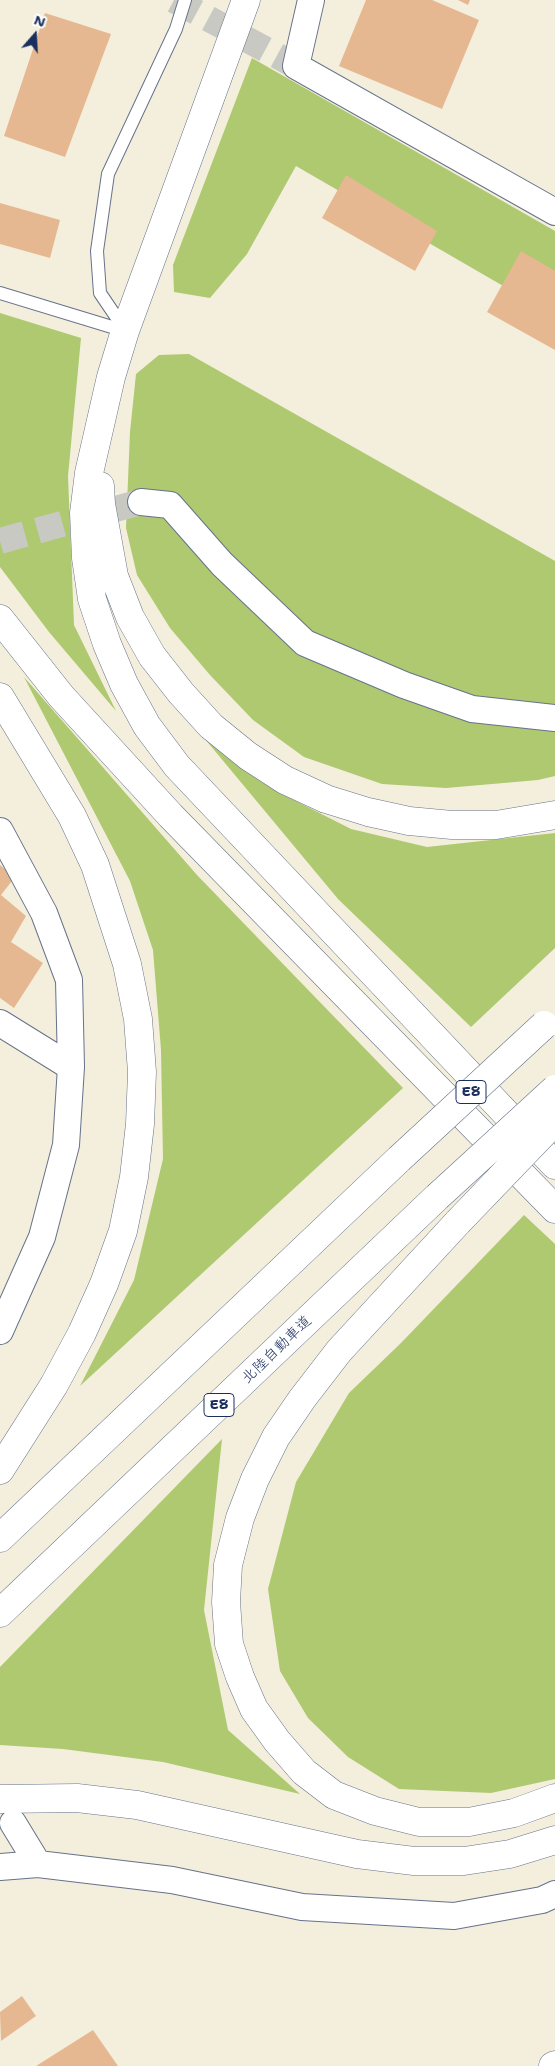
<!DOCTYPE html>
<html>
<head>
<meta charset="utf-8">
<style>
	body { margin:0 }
	#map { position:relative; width:555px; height:2066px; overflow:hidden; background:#f3efdc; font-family:"Shantell Sans",sans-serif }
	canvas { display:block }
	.north { position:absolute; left:10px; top:10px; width:50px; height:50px; -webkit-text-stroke:4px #fff; paint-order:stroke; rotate:19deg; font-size:14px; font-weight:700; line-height:20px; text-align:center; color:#1b2f5e }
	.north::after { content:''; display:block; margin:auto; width:18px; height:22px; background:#1b2f5e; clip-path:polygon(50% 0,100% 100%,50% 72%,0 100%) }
</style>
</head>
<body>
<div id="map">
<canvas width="555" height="2066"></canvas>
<div class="north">N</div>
</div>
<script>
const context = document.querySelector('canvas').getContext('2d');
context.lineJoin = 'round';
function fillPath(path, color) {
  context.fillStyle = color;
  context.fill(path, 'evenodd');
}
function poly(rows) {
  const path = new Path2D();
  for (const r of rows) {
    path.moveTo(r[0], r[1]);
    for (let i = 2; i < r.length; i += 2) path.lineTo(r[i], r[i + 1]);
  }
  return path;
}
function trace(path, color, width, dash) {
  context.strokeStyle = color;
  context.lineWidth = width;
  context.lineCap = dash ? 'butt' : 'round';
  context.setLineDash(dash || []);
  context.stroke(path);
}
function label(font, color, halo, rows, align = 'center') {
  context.font = font + ' "Shantell Sans","Klee One",sans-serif';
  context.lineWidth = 5;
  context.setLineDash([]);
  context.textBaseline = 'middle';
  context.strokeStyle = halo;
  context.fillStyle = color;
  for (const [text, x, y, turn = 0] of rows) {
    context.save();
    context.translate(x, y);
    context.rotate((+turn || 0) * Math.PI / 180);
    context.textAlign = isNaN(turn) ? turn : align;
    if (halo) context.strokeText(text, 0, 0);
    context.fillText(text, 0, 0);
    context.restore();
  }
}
const green = poly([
	[252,58,555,231,555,316,296,166,247,254,210,298,174,292,173,265],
	[0,313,81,338,68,476,74,625,116,711,49,632,0,567],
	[189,354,555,561,555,776,538,780,446,788,382,784,304,757,253,720,210,675,170,628,137,575,126,528,130,432,136,374,159,355],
	[24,677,197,875,403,1088,80,1386,134,1280,163,1159,161,1050,153,950,130,881],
	[190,721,286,796,351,829,427,847,555,833,555,948,471,1027,338,899],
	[524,1215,555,1244,555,1779,491,1793,399,1789,348,1757,308,1718,280,1671,268,1589,296,1482,349,1393,401,1343],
	[222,1439,204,1610,228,1730,300,1794,163,1762,63,1749,0,1745,0,1667]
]);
const building = poly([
	[366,0,432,0,479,20,442,109,339,66],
	[458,0,470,0,468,5],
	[45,13,111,34,65,157,4,136],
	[346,175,437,231,415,271,322,218],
	[0,203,60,220,50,258,0,244],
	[521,251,555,271,555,350,487,312],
	[0,865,15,877,1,895,26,916,11,942,43,963,14,1008,0,998],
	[22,1996,36,2016,1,2041,0,2012],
	[93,2030,118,2066,36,2066]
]);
const streetTunnel = poly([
	[174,0,296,66],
	[0,541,141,502]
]);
const lane = poly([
	[0,293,125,331],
	[125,330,100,293,97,251,108,174,176,29,185,0]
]);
const street = poly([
	[311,0,296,66,555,212],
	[141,502,170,505,222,564,305,643,404,685,472,709,555,718],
	[0,831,44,913,69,980,71,1067],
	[0,1023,71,1067,66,1145,42,1237,0,1331],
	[13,1823,38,1864],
	[0,1867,38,1864,172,1880,302,1907,454,1916,542,1900,555,1894]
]);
const secondary = poly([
	[553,2066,555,2065]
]);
const highway = poly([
	[246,0,125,331,111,377,89,473,84,513,86,558,92,599,107,644,124,684,147,726,177,766,555,1165],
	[100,486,101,504,114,576,130,617,152,656,181,693,211,726,248,756,285,780,326,799,368,812,409,821,452,825,496,825,555,815],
	[0,619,61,696,171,816,555,1209],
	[0,697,72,816,95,865,127,964,138,1019,142,1072,140,1124,134,1177,123,1231,104,1284,82,1333,54,1385,0,1470],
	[458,1222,339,1351,302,1399,276,1437,255,1479,240,1518,228,1565,226,1602,229,1644,240,1677,254,1709,277,1741,304,1772,334,1795,375,1811,419,1822,469,1822,514,1813,555,1798],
	[0,1538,399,1159],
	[0,1613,437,1197],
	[0,1799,77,1798,137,1805,357,1854,414,1861,464,1861,510,1854,555,1840]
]);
const highwayBridge = poly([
	[399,1159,544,1025],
	[437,1197,555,1089],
	[458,1222,555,1121]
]);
const shields = [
	[471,1092,30],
	[219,1405,30]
];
const shieldNames = [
	["E8",471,1092],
	["E8",219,1405]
];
const streetNames = [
	["北陸自動車道",277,1350,-44]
];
fillPath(green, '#aec970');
fillPath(building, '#e6b891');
trace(streetTunnel, '#c8c9c3', 26, [26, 13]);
trace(lane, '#67728a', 14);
trace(street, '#67728a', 28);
trace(secondary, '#67728a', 29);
trace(highway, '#67728a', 29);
trace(lane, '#fff', 12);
trace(street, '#fff', 26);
trace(secondary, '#fff', 28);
trace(highway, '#fff', 28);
trace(highwayBridge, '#67728a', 29, []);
trace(highwayBridge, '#fff', 28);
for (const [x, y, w] of shields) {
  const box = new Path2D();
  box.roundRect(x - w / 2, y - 11.5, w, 23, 4);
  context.fillStyle = '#fff';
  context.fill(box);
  trace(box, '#1b2f5e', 1);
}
label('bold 14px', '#1b2f5e', null, shieldNames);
label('15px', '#1b2f5e', '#fff', streetNames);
</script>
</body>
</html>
